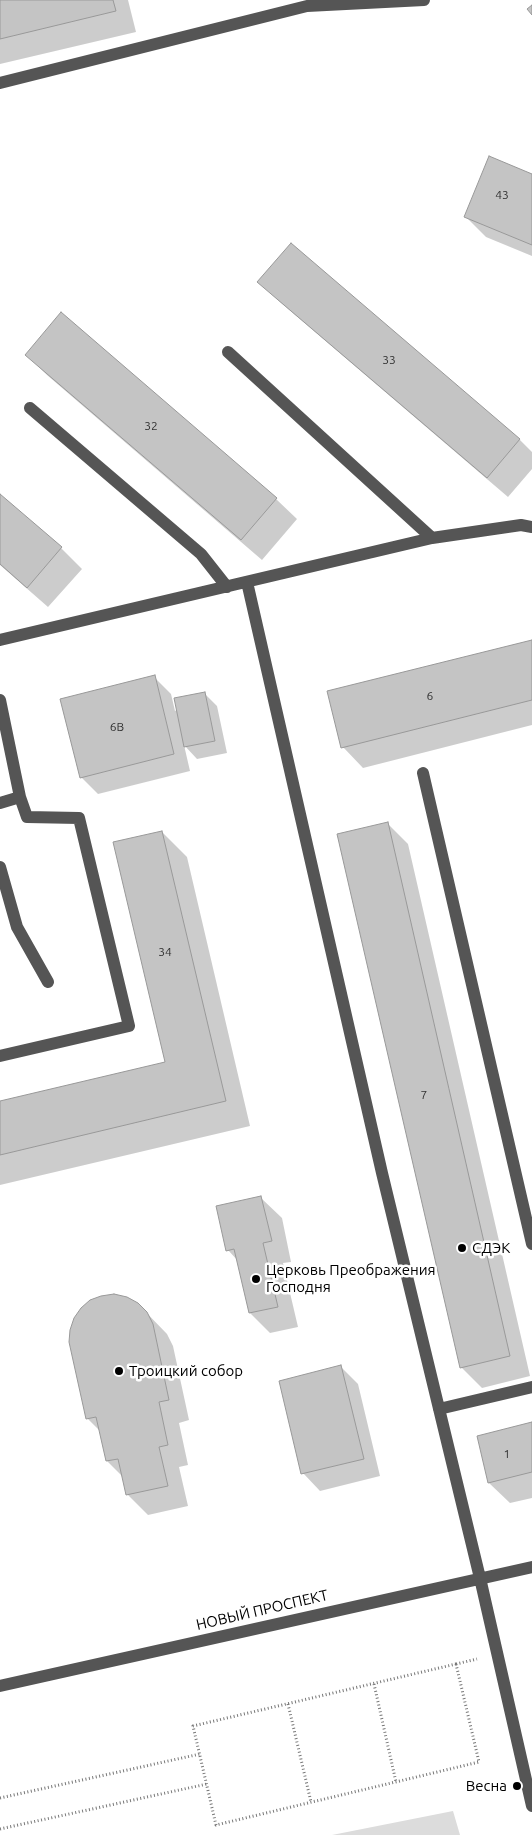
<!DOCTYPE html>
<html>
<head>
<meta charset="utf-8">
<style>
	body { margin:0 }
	canvas { display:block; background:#fff }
</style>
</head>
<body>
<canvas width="532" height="1835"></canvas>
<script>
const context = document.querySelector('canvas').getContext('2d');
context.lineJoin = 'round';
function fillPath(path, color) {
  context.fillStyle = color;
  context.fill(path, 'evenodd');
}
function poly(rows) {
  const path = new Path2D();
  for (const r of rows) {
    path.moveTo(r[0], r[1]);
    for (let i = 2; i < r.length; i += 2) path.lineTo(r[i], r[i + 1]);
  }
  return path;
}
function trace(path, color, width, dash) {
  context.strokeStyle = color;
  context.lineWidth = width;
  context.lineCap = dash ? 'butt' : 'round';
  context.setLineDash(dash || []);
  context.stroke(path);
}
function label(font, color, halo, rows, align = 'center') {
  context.font = font + ' Ubuntu,sans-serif';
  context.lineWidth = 5;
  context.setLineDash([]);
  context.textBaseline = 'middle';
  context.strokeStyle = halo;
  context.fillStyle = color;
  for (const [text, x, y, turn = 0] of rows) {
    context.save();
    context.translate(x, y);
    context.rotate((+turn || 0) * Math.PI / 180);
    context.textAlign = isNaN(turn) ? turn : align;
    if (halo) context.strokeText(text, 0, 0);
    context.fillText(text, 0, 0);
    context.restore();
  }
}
const green = poly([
	[453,1811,460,1835,332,1835]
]);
const shadow = poly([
	[0,0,128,0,136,32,0,64],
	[532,175,532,256,486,237,465,216],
	[259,282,519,439,532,452,532,469,508,497,280,302],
	[61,314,276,499,297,519,262,560,47,375,27,355],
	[0,495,61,548,82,569,48,607,0,565],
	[532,642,532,725,363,768,343,747],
	[154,677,171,694,175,711,204,693,217,706,227,753,197,759,184,745,190,771,98,794,81,777],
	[387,823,408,844,530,1376,482,1388,461,1367],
	[162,832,187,857,250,1126,0,1185,0,1102,166,1063],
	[261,1198,282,1218,291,1262,283,1263,298,1327,270,1333,250,1313,238,1261,228,1250],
	[138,1304,167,1334,173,1346,189,1420,179,1423,188,1465,179,1467,188,1506,148,1515,127,1494,123,1477,107,1461,101,1432,87,1418],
	[341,1367,358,1384,380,1476,320,1491,303,1473],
	[532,1424,532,1498,510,1503,489,1483]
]);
const building = poly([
	[0,0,113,0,116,11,0,39,0,0],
	[532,5,532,15,527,9,532,5],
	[489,156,532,174,532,245,464,217,489,156],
	[291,243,520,439,487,478,257,282,291,243],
	[61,312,277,498,241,540,25,355,61,312],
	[0,494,62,547,27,588,0,564,0,494],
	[532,640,532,700,341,748,327,691,532,640],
	[155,675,174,754,80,778,60,699,155,675],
	[205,692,215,741,184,747,174,698,205,692],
	[388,822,510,1356,460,1368,337,834,388,822],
	[162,831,226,1101,0,1155,0,1101,165,1062,113,842,162,831],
	[261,1196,272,1241,263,1243,278,1307,249,1313,234,1249,226,1251,216,1206,261,1196],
	[114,1294,127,1297,138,1303,147,1312,153,1324,169,1400,159,1402,168,1445,159,1447,168,1486,126,1495,118,1459,106,1461,96,1417,86,1419,69,1342,70,1330,74,1318,81,1308,90,1300,101,1296,114,1294],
	[341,1365,364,1459,301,1474,279,1381,341,1365],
	[532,1422,532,1472,488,1483,477,1436,532,1422]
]);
const path = poly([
	[456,1664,479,1762,216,1825,193,1726,456,1664],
	[456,1664,477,1659],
	[374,1684,396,1782],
	[288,1704,311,1802],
	[0,1798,200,1754],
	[0,1829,207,1784]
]);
const minor = poly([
	[0,83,307,6,424,0],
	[228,352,432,538,521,525,532,527],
	[30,408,201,554,227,587],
	[247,582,382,1173,480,1578,532,1806],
	[0,640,432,538],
	[0,700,20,797,27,817,79,818,129,1026,0,1056],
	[423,773,532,1244],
	[0,803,20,797],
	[0,867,17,927,48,982],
	[439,1409,532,1387],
	[0,1686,532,1567]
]);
const markers = [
	[462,1248,5,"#000"],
	[256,1279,5,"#000"],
	[119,1371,5,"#000"],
	[517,1786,5,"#000"]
];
const numberNames = [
	["43",502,195],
	["33",389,360],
	["32",151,426],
	["6",430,696],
	["6В",117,727],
	["34",165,952],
	["7",424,1095],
	["1",507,1454]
];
const poiNames = [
	["СДЭК",472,1248],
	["Церковь Преображения",266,1270],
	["Господня",266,1287],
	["Троицкий собор",129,1371],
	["Весна",507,1786,"right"]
];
const streetNames = [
	["НОВЫЙ ПРОСПЕКТ",262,1610,-13]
];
fillPath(green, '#dcdcdc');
fillPath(shadow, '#0003');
fillPath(building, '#c4c4c4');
trace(building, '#999', 1);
trace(path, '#777', 3, [1, 2.5]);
trace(minor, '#555', 12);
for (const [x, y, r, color] of markers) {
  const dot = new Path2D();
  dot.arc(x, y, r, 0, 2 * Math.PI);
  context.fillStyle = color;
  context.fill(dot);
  trace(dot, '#fff', 2);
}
label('12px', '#313131', null, numberNames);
label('15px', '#000', '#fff', poiNames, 'left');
label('15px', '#000', '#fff', streetNames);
</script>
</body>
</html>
